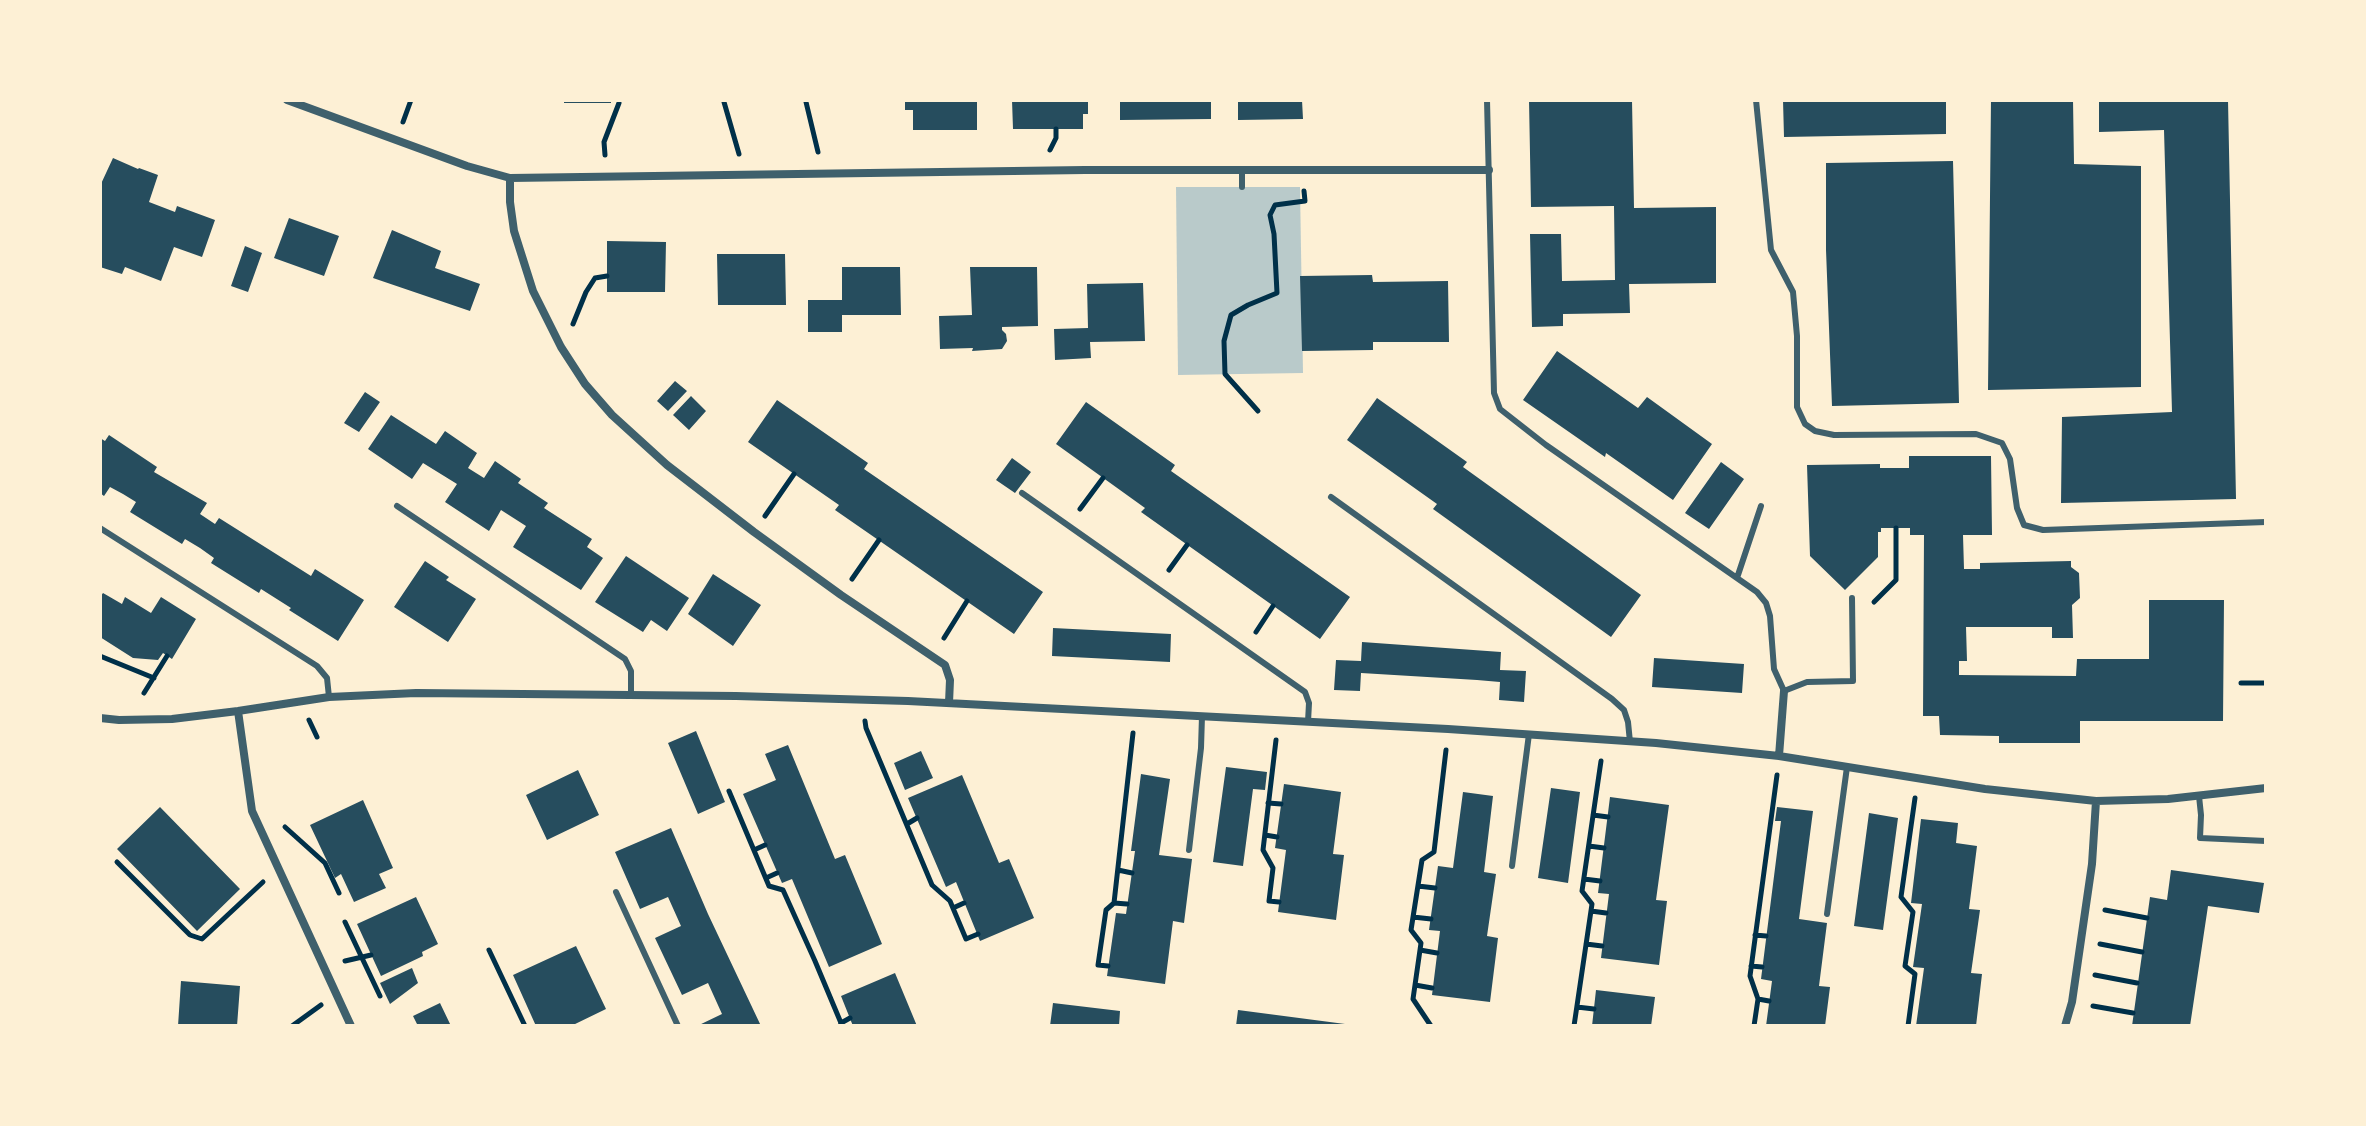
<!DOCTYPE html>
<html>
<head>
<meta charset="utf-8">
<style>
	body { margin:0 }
	#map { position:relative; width:2366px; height:1126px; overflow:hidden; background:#fdf0d5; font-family:"Nunito Sans",sans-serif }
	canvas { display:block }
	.frame { position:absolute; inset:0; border:102px solid #fdf0d5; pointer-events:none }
</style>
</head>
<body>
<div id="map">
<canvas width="2366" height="1126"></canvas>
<div class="frame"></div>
</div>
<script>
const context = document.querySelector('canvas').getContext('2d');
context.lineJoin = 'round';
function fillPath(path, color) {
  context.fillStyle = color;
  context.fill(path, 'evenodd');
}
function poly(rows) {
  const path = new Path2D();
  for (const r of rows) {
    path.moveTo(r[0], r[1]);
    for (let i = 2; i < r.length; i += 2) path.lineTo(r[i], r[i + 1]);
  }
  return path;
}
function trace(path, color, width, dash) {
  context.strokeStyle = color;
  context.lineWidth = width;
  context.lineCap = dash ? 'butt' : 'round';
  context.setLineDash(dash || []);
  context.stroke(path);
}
const green = poly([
	[1176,187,1300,187,1303,373,1178,375]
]);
const building = poly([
	[564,100,611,100,611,103,564,103],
	[905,100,977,100,977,130,913,130,913,110,905,110],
	[1012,100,1088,100,1088,114,1083,114,1083,129,1013,129],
	[1120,100,1211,100,1211,119,1120,120],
	[1238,100,1302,100,1303,119,1238,120],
	[1529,100,1632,100,1634,208,1716,207,1716,283,1629,284,1630,313,1563,314,1563,326,1532,327,1530,234,1561,234,1562,281,1615,280,1614,206,1531,207],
	[1783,100,1946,100,1946,134,1784,137],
	[1991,100,2073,100,2074,164,2141,166,2141,387,1988,390],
	[2099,100,2228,100,2236,499,2061,503,2062,417,2172,412,2164,130,2099,132],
	[113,158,138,169,139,168,158,175,149,202,175,212,177,206,215,220,202,257,174,247,161,281,125,267,122,274,100,267,100,186],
	[1953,161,1959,403,1832,406,1826,250,1826,163],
	[289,218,339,236,324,276,274,258],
	[392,230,441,251,435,268,480,284,470,311,373,278],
	[607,241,666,242,665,292,607,292],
	[245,246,262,253,248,292,231,286],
	[717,254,785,254,786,305,718,305],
	[842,267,900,267,901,315,842,315,842,332,808,332,808,300,842,300],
	[970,267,1037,267,1038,326,1002,327,1002,330,1006,334,1007,341,1002,349,972,351,973,348,940,349,939,316,972,315],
	[1372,275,1373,282,1448,281,1449,342,1373,342,1373,350,1302,351,1300,276],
	[1143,283,1145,341,1090,342,1091,358,1055,360,1054,329,1088,328,1087,284],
	[1557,351,1638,408,1647,397,1712,444,1673,500,1606,453,1605,457,1523,400],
	[675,381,687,391,668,411,657,401],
	[365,392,380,402,359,432,344,423],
	[691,396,706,411,689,430,673,415],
	[1377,398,1467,462,1463,467,1641,595,1611,637,1433,509,1437,504,1347,440],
	[777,400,868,463,864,469,1043,592,1014,634,835,510,839,505,748,442],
	[1086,402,1175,465,1171,471,1350,597,1320,639,1141,512,1145,508,1056,444],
	[391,415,436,444,445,431,477,453,468,468,484,478,495,461,521,479,518,483,548,503,544,508,592,539,587,547,603,558,581,590,513,547,526,526,501,510,489,531,445,502,457,484,423,463,412,479,368,449],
	[109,435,157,467,154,472,207,503,200,514,215,524,219,518,311,576,315,569,364,600,338,641,289,610,291,608,261,589,259,593,211,563,214,558,200,548,185,539,182,544,130,512,136,502,123,494,110,487,104,496,100,493,100,438,105,441],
	[1909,456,1991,456,1992,535,1963,535,1964,569,1980,569,1980,563,2071,561,2071,567,2079,573,2080,598,2072,605,2073,638,2052,638,2052,627,1966,627,1967,661,1959,661,1959,675,2076,676,2077,659,2149,659,2149,600,2224,600,2223,721,2080,721,2080,743,1999,743,1999,736,1940,735,1939,716,1923,716,1924,535,1910,535,1910,528,1881,528,1881,532,1878,532,1878,557,1845,590,1810,556,1807,465,1880,464,1880,468,1909,468],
	[1012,458,1031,472,1015,493,996,480],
	[1721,462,1744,479,1709,529,1685,513],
	[626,556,689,598,667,631,651,620,643,632,595,602],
	[425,561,449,577,446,580,476,599,448,642,394,607],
	[713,574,761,605,733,646,688,614],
	[103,593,122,604,125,597,151,613,161,597,196,619,172,659,163,653,158,660,133,658,100,637,100,597],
	[1053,628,1171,634,1170,662,1052,656],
	[1362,642,1501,652,1500,670,1526,671,1524,702,1499,700,1500,682,1477,680,1361,673,1360,691,1334,690,1336,660,1361,661],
	[1654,658,1744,664,1742,693,1652,687],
	[696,731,725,802,698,814,668,743],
	[788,745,835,859,845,855,882,944,829,967,792,879,782,883,743,794,776,780,765,754],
	[921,751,933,778,905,790,894,763],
	[1226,767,1267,772,1265,790,1253,789,1243,866,1213,862],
	[578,770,599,815,547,840,526,795],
	[1141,774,1170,779,1159,855,1192,859,1184,923,1173,921,1165,984,1107,976,1116,913,1126,914,1135,851,1131,851],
	[962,775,999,863,1009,859,1034,918,980,941,956,882,946,887,908,798],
	[1284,784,1341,792,1333,854,1344,855,1336,920,1278,912,1286,850,1275,848],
	[1551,788,1580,792,1568,883,1538,878],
	[1463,792,1493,796,1484,872,1496,874,1487,936,1498,938,1490,1002,1432,995,1440,931,1429,930,1438,866,1453,868],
	[1610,797,1669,805,1656,900,1667,901,1659,965,1601,958,1609,894,1598,893],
	[363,800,393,868,379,874,386,888,354,902,341,874,335,878,310,825],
	[160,807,240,889,197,931,117,849],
	[1777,807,1813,811,1799,919,1827,923,1819,986,1830,987,1825,1026,1766,1026,1772,981,1761,979,1781,821,1775,821],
	[1869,813,1898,818,1883,930,1854,926],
	[1921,819,1958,823,1956,843,1977,846,1969,909,1980,910,1971,973,1982,974,1976,1026,1916,1026,1924,968,1913,967,1922,904,1911,903],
	[671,828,708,914,761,1026,697,1026,722,1014,708,983,682,995,655,938,681,926,668,897,640,909,615,852],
	[2171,870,2264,883,2259,913,2208,906,2190,1026,2132,1026,2150,897,2167,900],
	[416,897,438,944,422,952,423,956,381,976,357,924],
	[576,946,606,1009,571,1026,536,1026,513,975],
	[412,968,418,983,390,1004,380,983],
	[895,973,917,1026,853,1026,841,996],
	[181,981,240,986,237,1026,178,1026],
	[1596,990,1655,997,1651,1026,1592,1026],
	[440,1003,451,1026,418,1026,413,1016],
	[1053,1003,1120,1011,1119,1026,1050,1026],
	[1238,1010,1345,1024,1345,1026,1236,1026]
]);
const path = poly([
	[724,102,739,154],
	[806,102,818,152],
	[403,122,411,100],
	[1050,150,1056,138,1056,129],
	[605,155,604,142,619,103],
	[573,324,586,292,595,278,607,276],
	[1258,411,1225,374,1224,341,1231,315,1248,305,1277,293,1274,234,1270,215,1275,205,1305,201,1304,191],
	[1080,509,1103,478],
	[765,516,794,474],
	[1169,570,1187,545],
	[852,579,879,540],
	[1874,602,1896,580,1896,528],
	[1256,632,1273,606],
	[944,638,967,601],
	[100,656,154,678],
	[2241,683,2266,683],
	[144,693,167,656],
	[309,720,317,737],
	[865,721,866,728,932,885,950,901,966,939,978,934],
	[1276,740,1263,850,1273,868,1269,901,1279,902],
	[729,791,769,886,783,890,815,961,841,1023,840,1026],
	[1268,803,1281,804],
	[1593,815,1608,817],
	[907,824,917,818],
	[285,827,325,863,339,893],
	[1265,835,1277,837],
	[1589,846,1604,848],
	[754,850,765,845],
	[117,862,190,935,202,939,263,882],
	[1118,870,1132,873],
	[766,878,777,873],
	[1584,879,1600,881],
	[1418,886,1435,888],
	[1114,903,1127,904],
	[953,908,964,903],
	[2105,910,2147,918],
	[1591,911,1606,913],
	[1413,917,1431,919],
	[345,922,380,996],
	[1755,935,1766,936],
	[1586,944,1602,946],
	[2100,944,2142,952],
	[489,950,525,1026],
	[1420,950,1437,953],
	[345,961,371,955],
	[1108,966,1098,965,1106,910,1114,903,1133,733],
	[1751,966,1762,967],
	[2095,975,2137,983],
	[1415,985,1432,988],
	[1758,999,1769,1001],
	[2093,1006,2133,1013],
	[1577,1007,1594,1009],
	[841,1023,850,1018],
	[292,1026,321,1005],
	[1431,1026,1413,999,1421,943,1411,930,1422,860,1434,852,1446,750],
	[1574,1026,1592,904,1582,891,1601,761],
	[1754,1026,1758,999,1750,976,1777,775],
	[1908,1026,1915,974,1905,966,1913,912,1901,897,1915,798]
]);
const service = poly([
	[1487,100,1494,393,1500,409,1546,445,1757,592,1766,603,1770,616,1774,669,1784,691,1807,682,1853,681,1852,598],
	[1756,100,1771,250,1793,292,1797,336,1797,407,1805,424,1815,431,1834,435,1976,434,2002,443,2010,459,2017,508,2024,525,2043,530,2266,522],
	[1242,170,1242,187],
	[1022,493,1305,692,1309,703,1308,722],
	[1331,497,1612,699,1624,710,1628,722,1630,742],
	[397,506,625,659,631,671,631,694],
	[100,528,317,666,327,678,329,697],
	[1737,578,1761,506],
	[2199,796,2201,815,2200,838,2266,841],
	[1189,850,1201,748,1202,716],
	[1512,866,1529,734],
	[616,892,678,1026],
	[1827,914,1847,767]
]);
const minor = poly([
	[287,100,467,166,510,178,1085,170,1489,170],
	[510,178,510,202,514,231,533,291,561,347,585,384,612,415,667,465,754,532,841,595,945,665,950,680,949,703],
	[238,711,252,811,351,1026],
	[100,718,119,720,172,719,238,711,329,697,416,693,736,696,908,701,1448,729,1656,743,1779,756,1985,789,2096,801,2168,799,2266,788],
	[1779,756,1784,691],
	[2065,1026,2072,1002,2092,864,2096,801]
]);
fillPath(green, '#b9caca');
fillPath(building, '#264d5e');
trace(path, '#003049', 5);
trace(service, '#3f606c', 6);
trace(minor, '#3f606c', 8);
</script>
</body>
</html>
